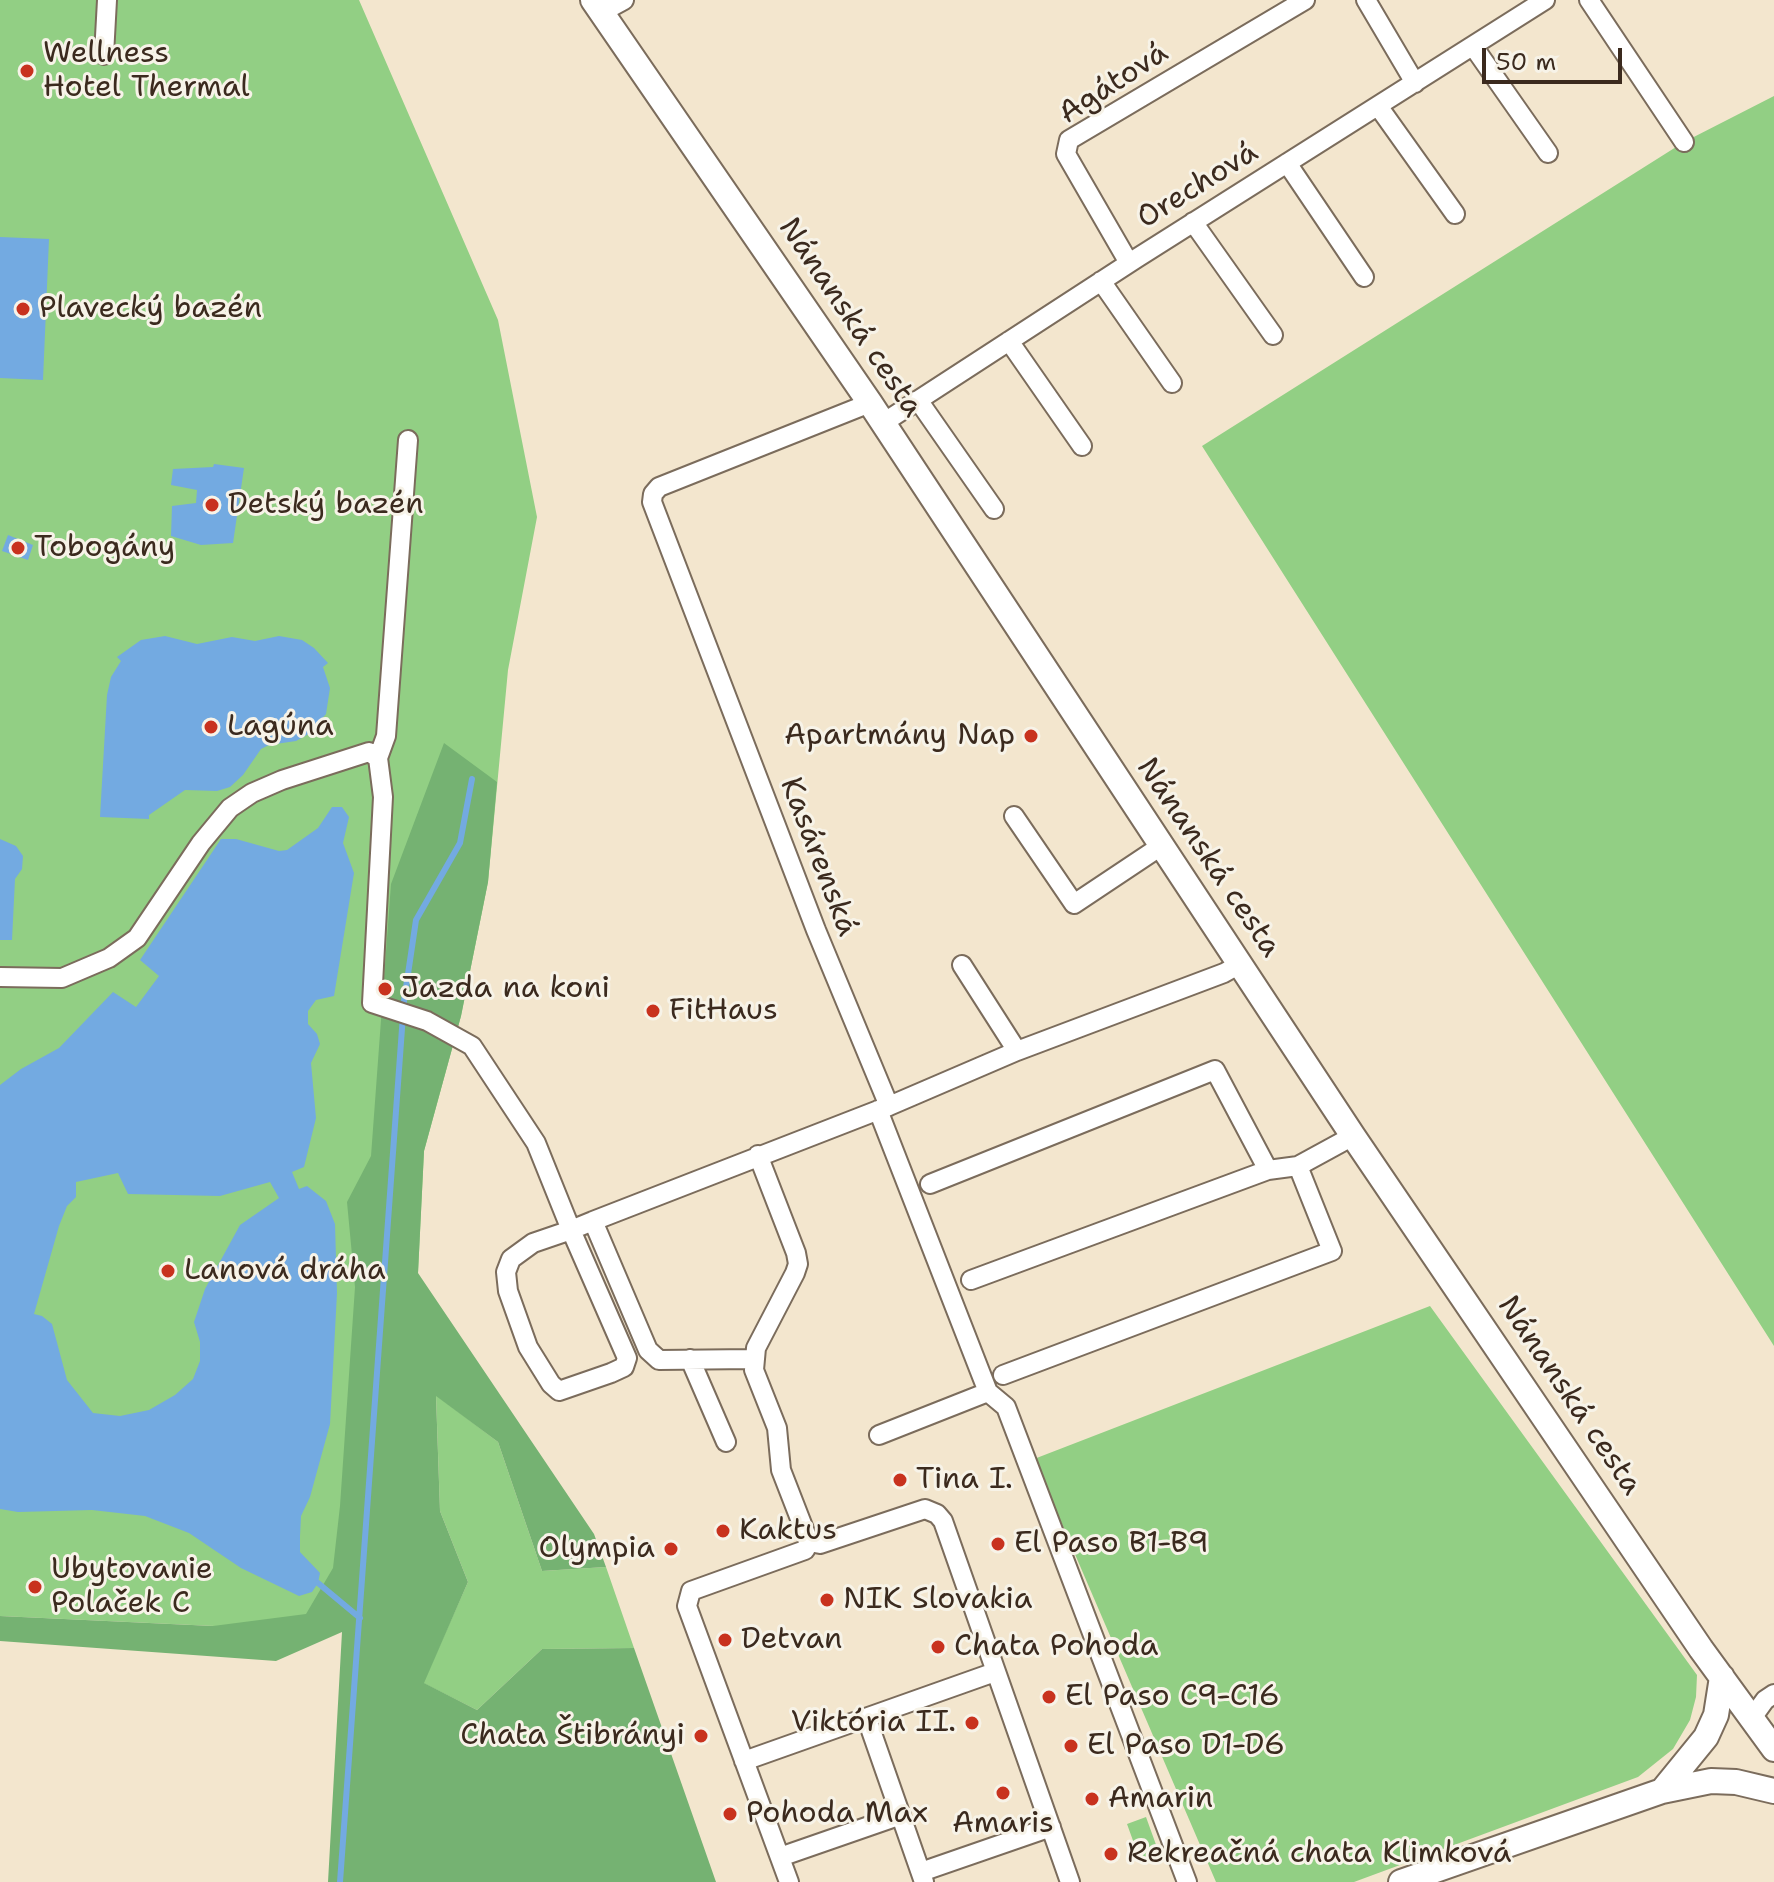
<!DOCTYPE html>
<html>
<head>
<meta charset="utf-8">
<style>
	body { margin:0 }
	#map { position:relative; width:1774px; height:1882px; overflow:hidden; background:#f3e6ce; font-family:"Shantell Sans",sans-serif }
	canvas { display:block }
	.scale { position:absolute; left:1482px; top:48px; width:140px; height:36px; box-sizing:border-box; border:4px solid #3b2a1e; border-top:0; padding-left:10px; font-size:24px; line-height:28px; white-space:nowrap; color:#3b2a1e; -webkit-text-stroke:6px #f7f3e8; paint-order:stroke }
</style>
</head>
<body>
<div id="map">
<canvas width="1774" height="1882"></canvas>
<div class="scale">50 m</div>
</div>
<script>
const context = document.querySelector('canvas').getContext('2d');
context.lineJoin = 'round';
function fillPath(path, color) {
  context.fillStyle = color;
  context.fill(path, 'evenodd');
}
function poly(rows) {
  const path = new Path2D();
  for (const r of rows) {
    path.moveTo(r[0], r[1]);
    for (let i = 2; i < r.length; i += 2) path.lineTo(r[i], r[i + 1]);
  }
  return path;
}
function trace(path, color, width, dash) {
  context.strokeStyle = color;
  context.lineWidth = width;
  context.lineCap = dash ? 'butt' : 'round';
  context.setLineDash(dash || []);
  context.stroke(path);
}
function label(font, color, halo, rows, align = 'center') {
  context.font = font + ' "Shantell Sans",sans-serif';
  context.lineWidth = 6;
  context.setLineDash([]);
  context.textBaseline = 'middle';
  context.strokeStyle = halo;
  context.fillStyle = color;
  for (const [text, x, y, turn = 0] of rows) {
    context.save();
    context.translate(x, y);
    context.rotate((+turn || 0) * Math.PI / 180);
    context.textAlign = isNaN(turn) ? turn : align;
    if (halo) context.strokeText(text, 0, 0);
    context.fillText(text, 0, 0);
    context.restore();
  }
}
const green = poly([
	[0,0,359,0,498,320,537,517,508,670,488,882,461,1016,424,1151,418,1273,342,1632,0,1616],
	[1774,96,1774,1346,1202,446,1684,142],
	[1430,1306,1697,1675,1696,1697,1690,1720,1673,1749,1638,1777,1354,1882,1216,1882,1034,1459],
	[436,1395,498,1442,542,1571,606,1567,634,1648,542,1649,477,1710,423,1683,468,1582,440,1511],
	[1146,1817,1159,1853,1140,1860,1127,1824]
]);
const forest = poly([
	[444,743,497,782,488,882,461,1016,424,1151,418,1273,594,1534,606,1567,542,1571,498,1442,436,1396,440,1511,468,1582,424,1683,477,1710,542,1649,634,1648,716,1882,328,1882,342,1632,276,1661,0,1641,0,1616,213,1626,306,1614,333,1568,340,1506,355,1287,347,1202,371,1156,391,884]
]);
const water = poly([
	[0,237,49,239,43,380,0,378],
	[214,464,244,468,233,543,201,545,171,536,172,506,196,503,197,490,171,485,173,469,213,467],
	[8,535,33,545,28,560,2,551],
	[165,636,197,644,232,637,255,641,279,636,302,640,314,648,328,663,323,667,330,688,326,714,307,735,296,741,269,745,261,749,243,775,230,787,217,791,185,790,149,815,149,819,100,817,107,695,111,677,121,661,117,657,141,640],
	[332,807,342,807,349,817,343,843,354,873,334,996,316,1000,308,1011,308,1024,317,1034,320,1044,311,1063,316,1118,304,1167,292,1172,299,1189,307,1186,326,1201,335,1224,337,1293,330,1424,310,1497,301,1516,300,1536,300,1552,320,1573,318,1583,312,1592,299,1596,241,1568,189,1533,145,1516,92,1510,18,1512,0,1509,0,1085,21,1069,59,1048,113,992,136,1007,159,976,140,960,221,839,236,839,279,851,287,850,318,828],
	[118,1173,128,1194,220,1196,270,1182,279,1198,240,1225,205,1289,194,1322,200,1342,200,1361,193,1379,175,1395,149,1410,120,1416,93,1413,67,1380,52,1324,42,1316,34,1314,59,1226,67,1206,76,1197,76,1182],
	[0,839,16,846,23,856,22,869,15,879,12,940,0,940]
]);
const stream = poly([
	[318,1583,360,1618],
	[340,1882,404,1001,416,920,460,843,472,779]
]);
const minor = poly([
	[1366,0,1415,83],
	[1589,0,1684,142],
	[602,12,624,0],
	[1473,46,1548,153],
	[104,55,107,0],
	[1378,106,1455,214],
	[1287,163,1364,277],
	[1193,222,1273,335],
	[1129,263,1066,154,1069,140,1305,0],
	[1101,281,1172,383],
	[1009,341,1082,446],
	[918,400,994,509],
	[870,403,659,487,653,494,652,502,816,930,889,1106],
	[883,423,1137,258,1545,0],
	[378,758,386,736,408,440],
	[1014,816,1074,904,1161,846],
	[962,965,1017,1051],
	[0,977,62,978,109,958,137,938,201,843,230,808,252,793,282,780,369,752,378,758,383,797,372,1003,427,1021,472,1046,536,1143,571,1230,593,1221,648,1350,659,1360,753,1359],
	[878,1110,988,1392,1006,1407,1187,1882],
	[758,1155,796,1253,798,1264,795,1273,756,1348,754,1370,777,1428,781,1470,809,1542],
	[930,1184,1215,1070,1268,1170],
	[593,1221,889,1106,1017,1051,1224,973,1240,964],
	[571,1230,627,1358,624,1367,611,1373,559,1391,551,1384,528,1347,508,1291,506,1272,511,1259,533,1243,571,1230],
	[971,1280,1268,1170,1298,1166,1353,1136],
	[690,1359,726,1442],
	[1003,1375,1332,1251,1298,1166],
	[879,1435,988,1392],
	[809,1542,820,1544,925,1509,937,1514,943,1521,1070,1882],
	[1752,1718,1765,1700,1774,1694],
	[867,1719,924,1882],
	[744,1761,995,1672],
	[780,1857,901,1815],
	[921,1872,1051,1827],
	[789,1882,687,1606,691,1591,805,1550,809,1542]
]);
const major = poly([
	[593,0,870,403,1353,1136,1701,1649,1774,1749],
	[1662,1791,1706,1737,1716,1715,1722,1677],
	[1401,1882,1662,1791,1711,1781,1736,1782,1774,1791]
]);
const markers = [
	[27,71,8,"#c8321e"],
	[23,309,8,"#c8321e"],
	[212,505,8,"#c8321e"],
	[18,548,8,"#c8321e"],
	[211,727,8,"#c8321e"],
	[1031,736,8,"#c8321e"],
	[385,989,8,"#c8321e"],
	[653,1011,8,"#c8321e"],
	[168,1271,8,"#c8321e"],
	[900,1480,8,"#c8321e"],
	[723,1531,8,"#c8321e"],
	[998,1544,8,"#c8321e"],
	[671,1549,8,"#c8321e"],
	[35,1587,8,"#c8321e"],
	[827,1600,8,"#c8321e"],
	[725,1640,8,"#c8321e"],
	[938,1647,8,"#c8321e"],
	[1049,1697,8,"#c8321e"],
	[972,1723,8,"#c8321e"],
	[701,1736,8,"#c8321e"],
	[1071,1746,8,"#c8321e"],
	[1003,1793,8,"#c8321e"],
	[1092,1799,8,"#c8321e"],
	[730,1814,8,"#c8321e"],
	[1111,1854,8,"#c8321e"]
];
const poiNames = [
	["Wellness",43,54],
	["Hotel Thermal",43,88],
	["Plavecký bazén",39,309],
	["Detský bazén",228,505],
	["Tobogány",34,548],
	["Lagúna",227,727],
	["Apartmány Nap",1015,736,"right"],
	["Jazda na koni",401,989],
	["FitHaus",669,1011],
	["Lanová dráha",184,1271],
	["Tina I.",916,1480],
	["Kaktus",739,1531],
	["El Paso B1-B9",1014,1544],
	["Olympia",655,1549,"right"],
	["Ubytovanie",51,1570],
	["Polaček C",51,1604],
	["NIK Slovakia",843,1600],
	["Detvan",741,1640],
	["Chata Pohoda",954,1647],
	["El Paso C9-C16",1065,1697],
	["Viktória II.",956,1723,"right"],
	["Chata Štibrányi",685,1736,"right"],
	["El Paso D1-D6",1087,1746],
	["Amarin",1108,1799],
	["Pohoda Max",746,1814],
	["Amaris",1003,1824,"center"],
	["Rekreačná chata Klimková",1127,1854]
];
const streetNames = [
	["Agátová",1114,84,-33],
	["Orechová",1198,186,-32],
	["Nánanská cesta",850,318,56],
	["Kasárenská",818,857,69],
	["Nánanská cesta",1208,858,56],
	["Nánanská cesta",1569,1396,56]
];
fillPath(green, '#92cf84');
fillPath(forest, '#75b272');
fillPath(water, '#73aae1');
trace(stream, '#73aae1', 6);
trace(minor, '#7b6c5c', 22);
trace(major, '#7b6c5c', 28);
trace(minor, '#fff', 18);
trace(major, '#fff', 24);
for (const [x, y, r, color] of markers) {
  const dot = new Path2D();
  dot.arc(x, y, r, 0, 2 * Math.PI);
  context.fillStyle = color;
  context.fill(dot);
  trace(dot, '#f7f3e8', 3);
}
label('30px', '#3b2a1e', '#f7f3e8', poiNames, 'left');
label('30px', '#3b2a1e', '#f7f3e8', streetNames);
</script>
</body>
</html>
